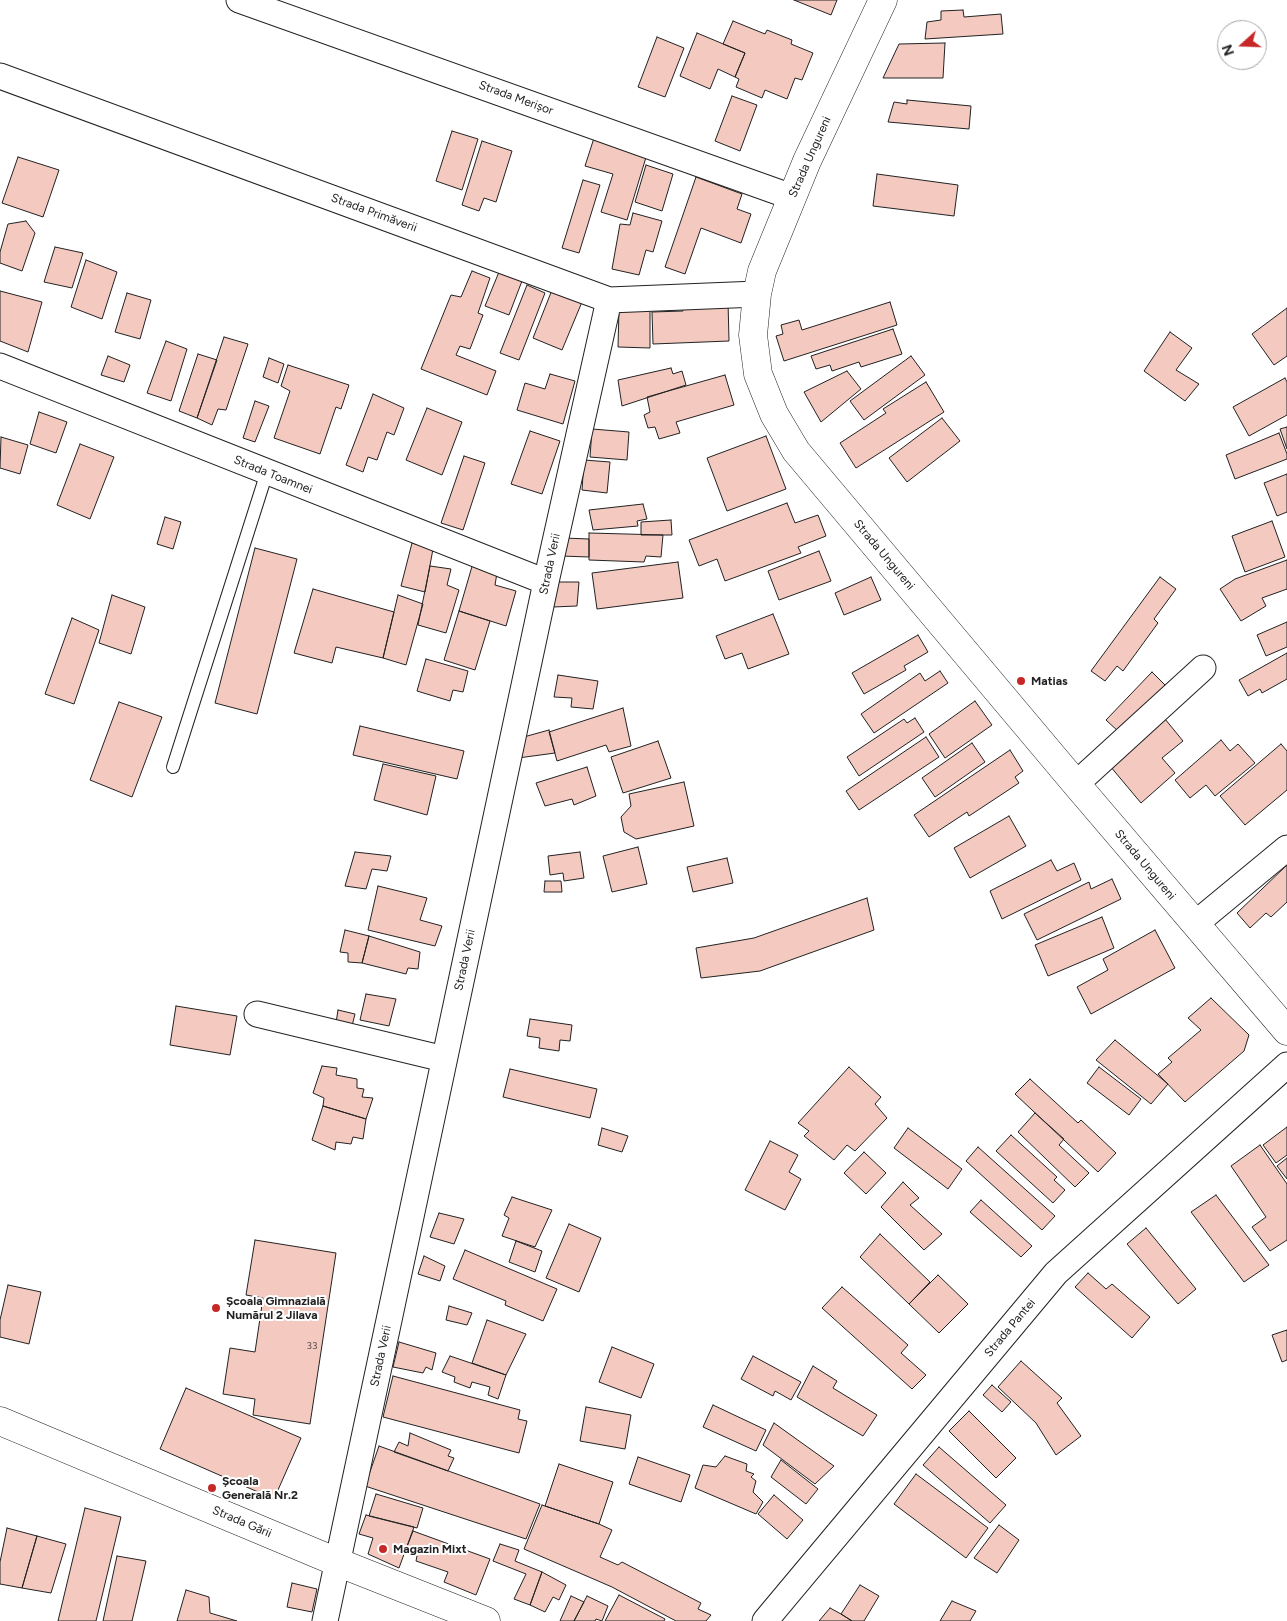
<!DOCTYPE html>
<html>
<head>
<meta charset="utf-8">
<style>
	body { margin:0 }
	#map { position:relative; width:1287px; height:1621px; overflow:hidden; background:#fff; font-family:Figtree,sans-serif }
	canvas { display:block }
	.north { position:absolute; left:1217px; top:20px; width:50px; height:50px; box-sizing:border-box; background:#fff; border:1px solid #a7a7a7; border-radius:50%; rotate:250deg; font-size:14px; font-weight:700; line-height:20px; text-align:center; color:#222 }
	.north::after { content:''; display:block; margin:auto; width:18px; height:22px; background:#c62828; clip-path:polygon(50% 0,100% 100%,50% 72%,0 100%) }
</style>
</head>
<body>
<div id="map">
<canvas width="1287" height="1621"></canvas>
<div class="north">N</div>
</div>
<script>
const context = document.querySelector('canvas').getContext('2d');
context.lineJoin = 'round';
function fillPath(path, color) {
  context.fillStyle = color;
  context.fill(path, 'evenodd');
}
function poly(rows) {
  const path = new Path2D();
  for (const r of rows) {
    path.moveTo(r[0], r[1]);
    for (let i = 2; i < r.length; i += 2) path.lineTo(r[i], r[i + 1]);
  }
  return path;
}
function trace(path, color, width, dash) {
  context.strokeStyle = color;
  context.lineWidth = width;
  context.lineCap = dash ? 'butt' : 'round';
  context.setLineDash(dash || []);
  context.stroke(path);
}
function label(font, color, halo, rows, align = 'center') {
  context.font = font + ' Figtree,sans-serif';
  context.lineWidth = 4;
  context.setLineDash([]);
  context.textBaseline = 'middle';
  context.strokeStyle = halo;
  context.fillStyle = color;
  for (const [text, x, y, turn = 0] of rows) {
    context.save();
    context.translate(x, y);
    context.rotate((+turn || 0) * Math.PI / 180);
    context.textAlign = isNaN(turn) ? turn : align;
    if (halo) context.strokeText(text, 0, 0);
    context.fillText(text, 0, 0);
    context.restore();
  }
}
const building = poly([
	[794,0,837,0,831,15,794,0],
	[963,10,964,17,1001,14,1003,34,925,39,927,22,941,20,941,11,963,10],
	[733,21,765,34,767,30,792,40,791,44,813,53,802,80,795,78,787,99,765,90,762,98,736,87,739,79,735,77,745,53,723,44,733,21],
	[697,33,745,53,735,77,718,69,710,89,680,76,697,33],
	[657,37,684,48,665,97,638,87,657,37],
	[945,43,943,78,883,78,899,44,945,43],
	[732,96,757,105,740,151,715,141,732,96],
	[907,100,971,106,969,129,888,122,894,102,907,104,907,100],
	[452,131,478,139,462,190,436,181,452,131],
	[594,138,647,154,627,220,601,212,613,174,585,166,594,138],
	[482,141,512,151,496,202,484,198,479,211,462,205,482,141],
	[18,157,59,170,43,217,2,203,18,157],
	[646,165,673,174,662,211,635,202,646,165],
	[877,174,958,185,954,216,873,206,877,174],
	[696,177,742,194,737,209,751,214,741,243,701,228,685,274,665,267,696,177],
	[583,180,600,185,579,253,562,248,583,180],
	[633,213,662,221,653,252,646,250,639,275,612,269,620,224,630,225,633,213],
	[26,221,35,233,22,271,0,263,0,252,8,224,26,221],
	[55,247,83,253,72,288,44,282,55,247],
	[86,260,117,272,102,319,71,307,86,260],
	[472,271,490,278,478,313,483,315,470,349,460,346,456,355,496,371,487,395,421,369,451,295,461,297,472,271],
	[499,272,522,281,509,315,485,306,499,272],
	[527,285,545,293,519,360,500,353,527,285],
	[552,290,582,302,562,350,533,338,552,290],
	[0,291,42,302,28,352,0,341,0,291],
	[127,293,151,300,140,339,115,332,127,293],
	[728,301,729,341,653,344,652,312,683,311,683,302,728,301],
	[890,302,897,325,784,361,776,336,783,334,781,325,799,320,802,330,890,302],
	[1287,308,1287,356,1274,365,1252,334,1287,308],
	[619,309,650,310,650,348,618,347,619,309],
	[893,329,902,354,861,367,859,362,832,371,830,365,816,369,811,356,893,329],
	[1170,332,1192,348,1176,370,1199,384,1185,401,1144,371,1170,332],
	[224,337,248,344,226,410,218,409,212,425,197,418,224,337],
	[166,341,187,349,171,401,147,393,166,341],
	[198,354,217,360,197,418,179,411,198,354],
	[108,356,130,365,124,382,101,375,108,356],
	[911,356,925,375,864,420,850,401,911,356],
	[269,358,284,364,278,383,263,377,269,358],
	[288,365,349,385,341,409,336,407,320,454,274,438,290,391,281,386,288,365],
	[671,368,673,374,682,371,686,385,622,406,618,380,671,368],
	[847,371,861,389,821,422,804,392,847,371],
	[550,374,575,381,563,424,517,410,525,383,545,389,550,374],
	[725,375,734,405,676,422,680,433,659,439,655,427,648,428,644,415,650,412,647,397,725,375],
	[1285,378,1287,382,1287,415,1249,436,1233,407,1285,378],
	[926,382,944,412,856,468,840,443,886,413,883,409,926,382],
	[373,394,404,408,394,435,387,432,377,460,368,457,363,472,346,465,373,394],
	[255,401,269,406,255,442,243,438,255,401],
	[427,408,462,422,442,475,406,460,427,408],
	[39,412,67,422,56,453,30,444,39,412],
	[942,418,960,441,907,482,889,458,942,418],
	[1287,427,1287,449,1280,429,1287,427],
	[592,429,629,432,627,460,590,457,592,429],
	[530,431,560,441,542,494,511,484,530,431],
	[1279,433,1287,454,1287,459,1235,479,1226,455,1279,433],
	[766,436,786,489,727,511,707,458,766,436],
	[1,437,28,445,20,474,0,468,1,437],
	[80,444,114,457,90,519,57,505,80,444],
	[464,456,485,463,463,530,441,523,464,456],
	[584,460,610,462,607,493,582,490,584,460],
	[1287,474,1287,512,1277,516,1264,483,1287,474],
	[787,503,795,523,818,515,826,536,798,547,801,553,725,581,717,559,699,566,689,540,787,503],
	[643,504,647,519,637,521,638,526,593,530,589,510,643,504],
	[165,517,181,522,173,549,157,544,165,517],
	[671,520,672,535,641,535,641,522,671,520],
	[1272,521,1285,557,1245,572,1232,536,1272,521],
	[589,533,663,535,661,557,646,556,644,562,589,560,589,533],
	[564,538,589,539,589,557,561,556,564,538],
	[412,543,433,549,425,592,401,586,412,543],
	[255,548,297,559,257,714,215,703,255,548],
	[819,551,831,581,779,600,768,571,819,551],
	[1287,560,1287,589,1262,598,1266,606,1241,621,1220,589,1235,579,1287,560],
	[678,562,683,598,597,609,592,573,678,562],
	[473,563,497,573,495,585,516,591,506,626,459,611,473,563],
	[430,566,451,569,447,585,459,590,446,633,418,625,430,566],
	[871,577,881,600,844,615,835,593,871,577],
	[1160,577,1176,589,1154,619,1158,623,1123,671,1117,666,1105,681,1091,671,1160,577],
	[557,582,579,582,577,606,553,607,557,582],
	[313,589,394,612,383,658,336,647,332,663,294,653,313,589],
	[112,595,145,607,131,654,99,643,112,595],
	[398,595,423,604,406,665,383,658,398,595],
	[459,611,490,621,475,670,444,660,459,611],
	[773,614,789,654,748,669,742,653,725,659,716,636,773,614],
	[72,618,99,630,74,704,45,694,72,618],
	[1287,622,1287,647,1266,656,1257,635,1287,622],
	[918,635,928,652,904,666,906,670,864,694,852,673,918,635],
	[1287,653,1287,679,1262,693,1260,689,1248,696,1239,680,1287,653],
	[426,659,468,671,463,692,453,690,450,701,417,691,426,659],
	[940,671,948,683,874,733,861,714,920,673,925,681,940,671],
	[1152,672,1168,688,1119,732,1106,720,1152,672],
	[558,675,598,681,593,709,571,707,572,698,554,697,558,675],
	[975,701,992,725,945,758,929,734,975,701],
	[119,702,162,717,132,797,90,780,119,702],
	[623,708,631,746,609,752,606,745,557,761,549,732,623,708],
	[915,718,924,732,859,776,847,757,904,719,907,723,915,718],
	[1165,719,1183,741,1162,758,1175,773,1141,803,1110,766,1165,719],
	[360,726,464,751,457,779,353,755,360,726],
	[549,730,555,753,518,758,520,738,549,730],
	[926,737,939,757,859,810,846,791,926,737],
	[1221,740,1230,751,1238,744,1255,763,1215,796,1206,785,1190,798,1175,780,1221,740],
	[658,741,671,778,623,793,611,757,658,741],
	[972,743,985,762,935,797,922,778,972,743],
	[1281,744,1287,751,1287,790,1245,825,1220,796,1281,744],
	[1010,750,1023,771,1015,777,1019,783,969,816,967,812,929,837,914,815,1010,750],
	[383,764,436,776,427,815,374,800,383,764],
	[587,767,596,796,574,805,572,799,545,806,536,783,587,767],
	[684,782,694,826,636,839,624,832,621,817,631,806,629,794,684,782],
	[1009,816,1026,846,970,878,954,848,1009,816],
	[638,847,647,884,612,892,603,856,638,847],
	[355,852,391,856,387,871,372,869,366,889,345,886,355,852],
	[580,852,584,878,564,881,563,873,550,875,548,856,580,852],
	[727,858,733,883,693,892,687,867,727,858],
	[1051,860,1057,871,1074,863,1081,880,1002,919,990,891,1051,860],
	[1287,865,1287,902,1271,917,1266,913,1250,928,1237,913,1287,865],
	[1112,879,1121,899,1037,940,1024,914,1089,882,1091,889,1112,879],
	[545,881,561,881,562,892,544,892,545,881],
	[378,886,427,898,420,920,442,926,435,946,368,930,378,886],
	[867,898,874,930,760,971,701,978,696,948,754,938,867,898],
	[1102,917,1114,948,1048,976,1035,945,1102,917],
	[345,930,369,936,362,963,348,962,348,953,340,952,345,930],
	[1155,930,1175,968,1091,1014,1077,987,1108,970,1103,959,1155,930],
	[369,936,420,952,418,969,408,968,406,974,362,963,369,936],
	[366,994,396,999,389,1026,360,1020,366,994],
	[1211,998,1249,1035,1244,1051,1185,1102,1158,1074,1172,1062,1168,1058,1201,1030,1188,1018,1211,998],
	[176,1006,237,1016,230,1055,170,1045,176,1006],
	[338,1010,355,1014,352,1026,336,1023,338,1010],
	[530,1019,572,1025,570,1041,560,1040,559,1051,539,1048,540,1038,527,1036,530,1019],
	[1115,1040,1168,1084,1151,1104,1096,1060,1115,1040],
	[322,1066,337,1068,336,1075,357,1079,357,1088,364,1089,362,1097,373,1098,366,1119,323,1106,324,1098,313,1093,322,1066],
	[849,1067,881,1097,875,1104,887,1118,855,1151,847,1145,834,1160,804,1136,809,1131,798,1123,849,1067],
	[1099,1067,1141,1099,1129,1115,1087,1083,1099,1067],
	[510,1069,597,1089,590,1118,503,1097,510,1069],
	[1030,1079,1078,1123,1081,1120,1116,1153,1098,1172,1015,1094,1030,1079],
	[323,1106,366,1119,363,1139,353,1137,351,1144,336,1142,335,1150,312,1140,323,1106],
	[1035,1113,1064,1139,1059,1145,1089,1173,1075,1187,1018,1132,1035,1113],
	[1287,1127,1287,1155,1276,1163,1263,1145,1287,1127],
	[602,1128,628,1136,622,1152,598,1145,602,1128],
	[908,1128,962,1169,948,1189,894,1148,908,1128],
	[1011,1135,1057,1177,1054,1180,1065,1190,1053,1203,996,1151,1011,1135],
	[770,1141,798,1155,789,1172,801,1179,785,1210,745,1190,770,1141],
	[1260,1145,1287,1184,1287,1240,1270,1251,1252,1227,1266,1217,1231,1166,1260,1145],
	[978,1147,1055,1216,1042,1230,966,1161,978,1147],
	[864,1152,886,1173,866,1194,844,1173,864,1152],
	[1287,1158,1287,1179,1277,1166,1287,1158],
	[903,1182,919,1198,910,1205,942,1234,924,1250,881,1207,903,1182],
	[1216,1195,1269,1265,1244,1282,1191,1212,1216,1195],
	[512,1197,552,1210,535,1247,502,1236,509,1218,504,1215,512,1197],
	[981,1200,1032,1246,1021,1257,970,1212,981,1200],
	[439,1213,464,1219,454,1244,430,1237,439,1213],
	[569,1224,601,1238,579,1292,546,1278,569,1224],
	[1146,1228,1196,1289,1178,1304,1127,1244,1146,1228],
	[880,1234,930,1282,909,1304,860,1257,880,1234],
	[255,1240,336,1253,310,1424,253,1415,255,1399,223,1394,230,1348,255,1352,263,1298,246,1295,255,1240],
	[516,1241,542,1251,535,1272,509,1262,516,1241],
	[465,1250,557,1289,543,1321,505,1305,506,1301,453,1279,465,1250],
	[424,1256,445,1266,440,1281,418,1274,424,1256],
	[1088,1273,1106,1289,1112,1284,1150,1317,1132,1338,1075,1287,1088,1273],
	[938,1275,968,1304,939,1333,909,1304,938,1275],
	[8,1285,41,1292,29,1344,0,1337,0,1320,8,1285],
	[842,1287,908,1345,901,1353,926,1375,912,1389,822,1308,842,1287],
	[449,1306,472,1313,467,1325,446,1320,449,1306],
	[487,1320,526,1334,506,1375,472,1363,487,1320],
	[1287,1330,1287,1360,1282,1362,1272,1335,1287,1330],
	[399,1342,436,1353,432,1370,426,1367,423,1373,393,1367,399,1342],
	[612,1347,654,1364,641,1398,599,1382,612,1347],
	[450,1356,506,1375,498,1399,488,1395,490,1387,472,1382,470,1388,454,1382,455,1377,442,1372,450,1356],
	[753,1356,801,1382,791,1400,775,1391,773,1396,741,1379,753,1356],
	[1021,1361,1062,1398,1057,1403,1081,1436,1056,1455,1036,1423,998,1387,1021,1361],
	[813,1366,837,1381,833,1388,877,1415,863,1436,797,1397,813,1366],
	[393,1376,520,1410,518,1419,527,1421,519,1453,383,1417,393,1376],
	[992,1385,1011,1402,1002,1412,983,1395,992,1385],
	[186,1388,301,1438,274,1499,160,1449,186,1388],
	[713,1405,766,1430,756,1451,703,1427,713,1405],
	[586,1407,631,1415,625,1449,580,1441,586,1407],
	[969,1411,1016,1458,996,1478,949,1431,969,1411],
	[774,1423,834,1466,815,1484,763,1445,774,1423],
	[410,1433,451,1450,448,1456,454,1458,448,1471,394,1452,399,1442,408,1446,410,1433],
	[379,1446,540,1504,526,1539,365,1486,379,1446],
	[939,1447,1006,1505,990,1523,923,1465,939,1447],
	[725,1456,747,1464,746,1471,754,1474,751,1477,756,1481,753,1492,763,1502,756,1514,695,1488,703,1465,716,1467,725,1456],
	[638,1457,690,1475,681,1502,629,1484,638,1457],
	[781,1460,818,1489,806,1504,771,1477,781,1460],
	[559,1464,613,1482,599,1524,545,1506,559,1464],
	[916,1474,988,1528,966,1558,894,1504,916,1474],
	[376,1494,423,1508,417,1528,369,1516,376,1494],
	[774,1495,803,1520,787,1539,758,1514,774,1495],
	[542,1505,599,1524,612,1530,600,1557,618,1565,622,1562,701,1603,698,1609,711,1615,706,1621,676,1621,612,1587,524,1549,542,1505],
	[85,1508,121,1517,96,1621,58,1621,85,1508],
	[366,1515,414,1527,399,1568,368,1554,373,1538,359,1534,366,1515],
	[999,1525,1019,1540,997,1573,974,1558,999,1525],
	[7,1528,37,1536,22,1588,0,1584,0,1562,7,1528],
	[413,1531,490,1559,476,1595,444,1582,448,1572,416,1561,417,1556,405,1552,413,1531],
	[37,1536,66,1544,51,1593,22,1588,37,1536],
	[500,1544,519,1550,515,1561,542,1572,530,1605,514,1599,526,1574,493,1561,500,1544],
	[117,1556,146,1561,132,1621,103,1621,117,1556],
	[542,1572,566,1585,559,1600,553,1597,545,1612,530,1605,542,1572],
	[292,1583,317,1589,312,1612,287,1607,292,1583],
	[860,1585,879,1596,864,1621,852,1621,841,1614,860,1585],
	[186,1590,209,1597,210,1613,237,1621,177,1621,186,1590],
	[619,1595,665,1619,664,1621,605,1621,619,1595],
	[571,1596,584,1602,574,1621,560,1621,571,1596],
	[587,1596,608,1606,602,1621,596,1619,595,1621,574,1621,587,1596],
	[952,1601,976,1611,970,1621,940,1621,952,1601],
	[830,1608,841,1614,852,1621,819,1621,830,1608]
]);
const service = poly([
	[173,767,267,472]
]);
const minor = poly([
	[239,0,792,197],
	[0,76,609,300,757,294],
	[0,366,546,582],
	[1076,784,1203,668],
	[1195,924,1287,848],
	[257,1014,444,1059],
	[325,1621,546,582,609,300],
	[765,1621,1056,1273,1287,1065]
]);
const secondary = poly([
	[883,0,807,161,762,271,757,294,753,335,758,374,774,414,796,451,1076,784,1287,1031],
	[0,1421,337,1562,486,1621]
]);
const markers = [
	[1021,681,5,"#c62828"],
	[216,1308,5,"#c62828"],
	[212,1488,5,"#c62828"],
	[383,1549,5,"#c62828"]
];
const numberNames = [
	["33",312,1346]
];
const streetNames = [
	["Strada Merișor",516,98,20],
	["Strada Ungureni",810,157,-66],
	["Strada Primăverii",374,213,20],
	["Strada Toamnei",273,475,22],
	["Strada Ungureni",884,555,50],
	["Strada Verii",550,564,-78],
	["Strada Ungureni",1145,865,50],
	["Strada Verii",465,960,-78],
	["Strada Pantei",1010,1328,-50],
	["Strada Verii",381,1356,-78],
	["Strada Gării",242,1522,23]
];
const poiNames = [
	["Matias",1031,681],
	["Școala Gimnazială",226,1301],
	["Numărul 2 Jilava",226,1315],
	["Școala",222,1481],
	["Generală Nr.2",222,1495],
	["Magazin Mixt",393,1549]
];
fillPath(building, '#f3c9c0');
trace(building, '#222', 1);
trace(service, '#222', 14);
trace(minor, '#222', 27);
trace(secondary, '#222', 29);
trace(service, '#fff', 12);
trace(minor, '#fff', 25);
trace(secondary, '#fff', 28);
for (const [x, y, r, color] of markers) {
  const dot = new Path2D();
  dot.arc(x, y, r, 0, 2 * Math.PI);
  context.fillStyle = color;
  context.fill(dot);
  trace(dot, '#fff', 2);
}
label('10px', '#564c4a', null, numberNames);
label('12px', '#222', '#fff', streetNames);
label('bold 12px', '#222', '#fff', poiNames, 'left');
</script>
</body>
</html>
